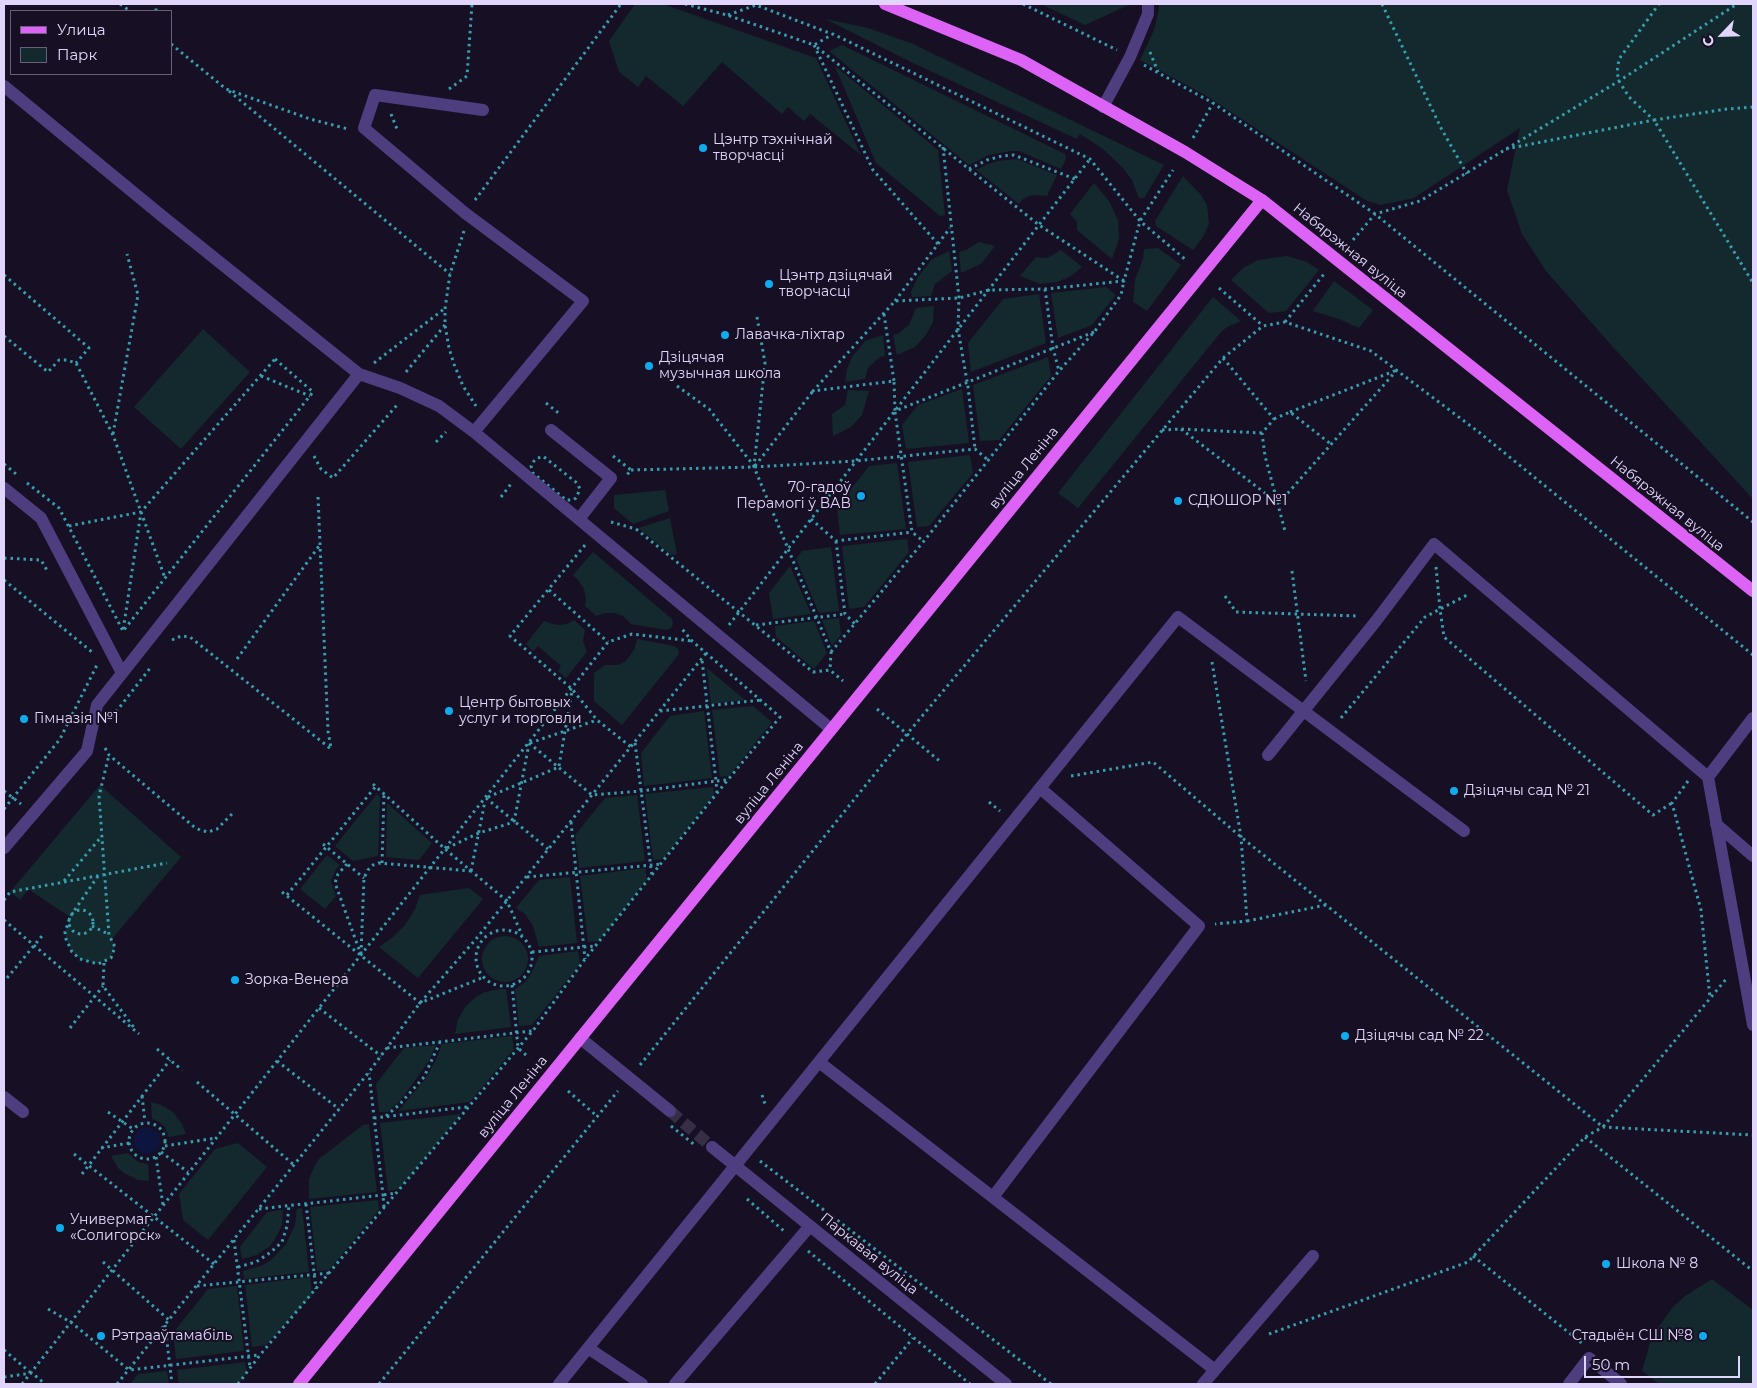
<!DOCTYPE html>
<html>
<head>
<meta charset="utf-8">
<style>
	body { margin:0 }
	#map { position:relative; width:1757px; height:1388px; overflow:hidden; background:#171024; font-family:Montserrat,sans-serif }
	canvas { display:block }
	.frame { position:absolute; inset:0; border:5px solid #e2d5fc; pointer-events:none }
	.legend { position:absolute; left:10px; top:10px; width:162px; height:65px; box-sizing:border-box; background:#171024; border:1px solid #685f7a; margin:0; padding:6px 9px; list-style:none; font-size:15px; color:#e2d5fc }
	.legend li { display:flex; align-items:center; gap:10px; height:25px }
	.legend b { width:25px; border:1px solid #685f7a }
	.north { position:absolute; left:1697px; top:10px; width:50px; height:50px; -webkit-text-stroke:4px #171024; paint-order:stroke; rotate:246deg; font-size:14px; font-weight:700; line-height:20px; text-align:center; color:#e2d5fc }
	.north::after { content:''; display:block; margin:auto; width:18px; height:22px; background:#e2d5fc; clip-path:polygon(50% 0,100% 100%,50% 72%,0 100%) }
	.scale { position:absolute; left:1584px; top:1356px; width:156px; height:22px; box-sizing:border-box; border:2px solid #e2d5fc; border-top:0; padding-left:6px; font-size:15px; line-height:18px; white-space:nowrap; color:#e2d5fc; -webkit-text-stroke:4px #171024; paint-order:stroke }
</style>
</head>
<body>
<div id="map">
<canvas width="1757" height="1388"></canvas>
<div class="frame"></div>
<ul class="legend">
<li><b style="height:6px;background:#dc63f5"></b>Улица</li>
<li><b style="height:14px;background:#13292d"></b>Парк</li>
</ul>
<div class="north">С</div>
<div class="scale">50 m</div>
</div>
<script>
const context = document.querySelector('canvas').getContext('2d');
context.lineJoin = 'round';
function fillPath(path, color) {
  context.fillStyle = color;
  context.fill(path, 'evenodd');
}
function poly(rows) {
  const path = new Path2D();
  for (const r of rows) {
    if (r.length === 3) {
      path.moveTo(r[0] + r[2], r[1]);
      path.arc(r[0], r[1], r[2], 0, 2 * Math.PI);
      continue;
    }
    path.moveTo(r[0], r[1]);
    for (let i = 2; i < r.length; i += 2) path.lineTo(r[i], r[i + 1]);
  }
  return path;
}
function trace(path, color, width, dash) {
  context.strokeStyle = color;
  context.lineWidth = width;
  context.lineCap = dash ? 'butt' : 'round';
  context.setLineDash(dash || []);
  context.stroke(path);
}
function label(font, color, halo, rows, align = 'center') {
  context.font = font + ' Montserrat,sans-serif';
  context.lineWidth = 4;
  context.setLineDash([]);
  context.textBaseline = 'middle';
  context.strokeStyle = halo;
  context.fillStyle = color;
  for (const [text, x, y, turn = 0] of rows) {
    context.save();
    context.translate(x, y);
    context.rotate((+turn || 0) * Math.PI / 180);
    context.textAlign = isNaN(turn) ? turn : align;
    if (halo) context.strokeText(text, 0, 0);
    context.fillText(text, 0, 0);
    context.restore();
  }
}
const green = poly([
	[635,4,663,4,816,58,861,155,810,114,804,121,788,107,782,114,722,62,683,106,646,76,638,87,619,72,609,41],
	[1041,4,1131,4,1085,25],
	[1159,4,1753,4,1753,499,1613,347,1546,271,1522,234,1507,190,1520,128,1414,198,1381,205,1367,201,1205,95,1140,60,1154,30,1159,9],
	[825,19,868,28,913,44,1164,165,1144,198,1139,198,1132,180,1123,168,1103,149,1080,134,1077,139,913,63],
	[842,45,1065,154,1066,159,1061,169,1019,151,1011,151,989,155,969,165,829,51],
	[835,66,938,150,945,215,940,216,876,163],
	[1017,159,1057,175,1047,196,1032,195,1023,199,1019,204,976,170,988,164,998,161],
	[1183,176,1201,195,1207,205,1208,214,1209,224,1203,237,1193,250,1156,226,1155,221],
	[1094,183,1109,201,1118,220,1119,239,1112,259,1077,230,1077,222,1070,214],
	[979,242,995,246,981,264,961,273,959,252,966,250],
	[1158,248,1181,265,1147,311,1133,302,1135,280,1143,259,1144,249],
	[1061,250,1082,267,1071,276,1057,282,1040,284,1020,276,1036,257,1047,258],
	[949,251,952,271,935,284,931,296,912,297,911,292,918,277,932,259],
	[1287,256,1307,262,1319,270,1286,311,1269,313,1231,280,1243,268,1258,260],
	[1334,281,1373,310,1359,328,1339,319,1313,311],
	[1106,287,1116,295,1092,325,1058,338,1051,293],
	[1039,294,1046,343,971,372,968,343,1003,299],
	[1213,297,1241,321,1227,327,1221,332,1078,508,1058,493],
	[934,306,933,322,926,335,915,347,897,355,893,335,899,333,909,325,916,308],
	[203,329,250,372,181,449,134,407],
	[883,335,885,356,880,357,868,368,865,379,845,382,847,369,852,357,865,341],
	[1048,357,1051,376,999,440,980,441,973,385],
	[962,389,969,443,906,449,902,425,918,405],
	[848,390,869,391,862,415,851,427,833,436,832,414,845,405],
	[970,455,973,473,929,526,917,527,908,462],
	[897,463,906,529,840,535,837,507,869,466],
	[665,490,669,511,633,524,614,508,614,495],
	[670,518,677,554,671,555,638,528],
	[907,539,909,552,864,607,849,609,842,546],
	[831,547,839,611,819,613,796,559,802,551],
	[593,552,672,619,673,624,671,628,667,630,631,624,623,616,614,613,605,613,596,616,585,606,586,599,584,589,579,581,573,575],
	[790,566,811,614,773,619,769,593],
	[839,618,841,635,832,646,822,620],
	[574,620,585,630,583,641,587,652,566,678,558,671,561,666,538,646,533,651,526,644,544,621,552,624,560,625,567,624],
	[814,621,827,653,814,669,776,637,775,626],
	[637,639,674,646,678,649,679,654,622,725,594,701,594,673,605,665,618,665,626,661,634,650],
	[707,668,745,700,711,704],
	[753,706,772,722,729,776,720,777,712,710],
	[704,711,712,778,644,786,641,753,670,716],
	[100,785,181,857,112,939,115,947,111,958,98,964,80,959,72,952,66,939,65,932,70,917,28,889,20,900,10,892],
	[713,787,714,795,663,859,653,860,645,794],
	[377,794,380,797,378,856,353,861,335,846],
	[637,795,645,861,579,868,575,835,605,798],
	[387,803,432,843,419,860,386,857],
	[327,855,340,865,336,869,331,881,336,896,325,909,300,889],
	[645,868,647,880,599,941,588,942,580,876],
	[570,877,577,943,539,947,533,926,525,914,516,908,539,880],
	[469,888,483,899,418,978,379,947,393,937,405,925,415,909,420,895],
	[505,959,23],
	[578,951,580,964,532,1025,519,1026,515,989,525,982,531,974,539,956],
	[499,989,506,989,511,1027,455,1034,458,1019,466,1006,477,996,485,992],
	[512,1036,514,1049,470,1102,398,1111,425,1079,436,1060,442,1044],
	[436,1045,429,1061,403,1097,388,1112,379,1112,376,1084,404,1048],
	[151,1102,161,1105,173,1112,182,1124,186,1134,169,1137,165,1127,159,1122,152,1119],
	[461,1114,399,1189,388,1191,380,1123],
	[369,1124,377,1192,309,1199,309,1179,315,1165,319,1159,363,1125],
	[238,1143,267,1167,208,1240,183,1220,179,1194,215,1149],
	[128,1153,138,1162,148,1164,149,1181,138,1180,124,1173,118,1168,111,1156],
	[378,1200,379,1210,329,1270,317,1271,310,1207],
	[302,1208,309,1272,244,1279,243,1271,261,1266,271,1260,286,1244,295,1225,297,1209],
	[283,1210,282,1225,275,1239,270,1246,257,1255,242,1259,240,1247,267,1212],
	[310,1277,312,1295,266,1345,252,1347,245,1285],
	[1712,1279,1753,1310,1753,1384,1659,1384,1642,1371,1650,1343,1657,1329,1673,1307,1685,1296],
	[237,1286,244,1351,176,1359,173,1333,208,1289],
	[245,1362,247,1373,238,1384,179,1384,177,1370],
	[167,1371,169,1384,130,1384,138,1374]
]);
const water = poly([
	[147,1141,13]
]);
const minorTunnel = poly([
	[670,1111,712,1147]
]);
const path = poly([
	[120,4,130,11],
	[685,4,727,15,814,45,833,34,1090,159,1140,221,1186,260],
	[1023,4,1117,50],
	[1382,4,1441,128,1467,174],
	[156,11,156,4],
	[728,15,756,5,832,34],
	[171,44,226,89,310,119,348,129],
	[1150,52,1158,72],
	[1144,65,1213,103,1375,214,1753,522],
	[449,89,467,76,472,4],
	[229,91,450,274],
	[1753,107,1727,109,1654,120,1753,283],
	[391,114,397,129],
	[1193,138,1213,103],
	[943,147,959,298,958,329,968,387,975,449],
	[1506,149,1654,120,1629,97,1619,81,1617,72,1619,59,1659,4],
	[969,169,987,160,1002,156,1014,155,1075,179],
	[475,200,621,4],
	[464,231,450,274,445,309,445,325,449,348,454,364,463,386,476,406],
	[1353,240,1375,214,1420,201,1619,81,1737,4],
	[4,275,89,348,76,363],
	[1219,288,1263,326],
	[1045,289,1053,348,1059,371],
	[895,301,950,228],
	[884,314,894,381],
	[757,317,765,363,754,467,831,652,830,670],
	[1285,322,1324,274],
	[1094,332,895,411,894,381,813,391,895,301,959,298,989,290,1045,289,1124,281,1140,221,1173,170],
	[4,336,48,372,59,360,67,360,76,363,113,435,165,578],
	[1223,358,1274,419,1262,433,1265,456,1285,531],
	[275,359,313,392,123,631,141,512,275,359],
	[374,363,444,309],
	[406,372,445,325],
	[261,376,310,396],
	[677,386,709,409,754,466],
	[546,403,561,415],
	[895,412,912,532,923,541],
	[1290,412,1397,370],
	[1274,419,1290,412,1332,445],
	[1181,429,1278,503],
	[1162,430,1181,429,1262,433],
	[113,434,138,295,127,254],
	[436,442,446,432],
	[314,456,321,469,333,478,397,405],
	[613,456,631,470,626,476],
	[544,457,577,483,580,489,576,498,573,500,566,500,533,473,531,466,534,461,537,458,544,457],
	[4,464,16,474],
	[755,466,813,391],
	[631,470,754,467,855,461,975,449,988,460],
	[27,483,59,508,123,631],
	[318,497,328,731,331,748],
	[501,497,511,484],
	[1279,503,1397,370],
	[811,519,836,541,912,532],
	[611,522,636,529,813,672,830,670,843,681],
	[69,526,141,512],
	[836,541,845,614,855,624],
	[585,545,510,636,572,689,597,720,631,747],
	[4,558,41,560,48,572],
	[1436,567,1440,609,1444,637,1653,815,1672,803],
	[1292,571,1306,681],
	[4,580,92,652],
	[549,590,608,642],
	[1225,596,1236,612,1358,616],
	[729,625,1090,159],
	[756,625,845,614],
	[172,640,181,636,190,637,331,749],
	[831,652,924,541,1059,371,1095,331,1121,295,1124,281,1039,225,814,45,873,170,938,244],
	[237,659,319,546],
	[1212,662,1241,837,1247,921,1215,924],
	[877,709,942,763],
	[660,711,761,700],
	[112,717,151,667],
	[1341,718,1425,617,1469,594],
	[529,743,592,795,641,791,716,781,702,660],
	[530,743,597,720],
	[635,743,652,876],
	[105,748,109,755,193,826,200,830,208,832,217,829,234,812],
	[559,766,572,691],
	[1071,776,1153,762,1241,837,1603,1127,1727,978],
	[1688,781,1672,803,1701,910,1710,998],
	[373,784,445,849,507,901,522,935],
	[4,791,21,804],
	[717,793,716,781,727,780],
	[488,797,559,767],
	[486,798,548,849],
	[989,802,1000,811],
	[4,809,60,739,98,663],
	[514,822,529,744],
	[571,822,585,959],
	[323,844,364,878],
	[447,848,479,833,514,822],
	[382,863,384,794],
	[347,864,338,874,335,883,360,952],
	[471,871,485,801],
	[98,876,70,917,65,932,66,939,72,952,80,959,98,964,111,958,115,947,109,935,99,796,109,755],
	[527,877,662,864],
	[64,881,101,837],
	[282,892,420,1003,484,977],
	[287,895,376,786],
	[4,900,10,892,167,863],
	[81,922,12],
	[4,920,139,1034],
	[1247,921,1326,905],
	[92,926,108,934],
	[504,958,28],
	[532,952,595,946],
	[361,954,364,878,368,870,373,865,379,863,471,871],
	[104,963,103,986,135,1029],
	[7,978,42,936],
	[512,985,518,1048,526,1055],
	[319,1008,381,1056],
	[70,1028,103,986],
	[387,1048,532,1031],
	[157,1049,182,1070],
	[277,1061,339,1109],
	[640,1065,907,734,1223,358,1263,326,1285,322,1371,351,1480,433,1753,655],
	[197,1082,294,1165],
	[568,1091,598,1117],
	[762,1095,765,1104],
	[142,1096,145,1122],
	[108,1112,133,1129],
	[386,1116,399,1105,424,1077,440,1042],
	[374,1118,467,1107],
	[147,1141,18],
	[671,1126,696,1146],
	[1585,1137,1753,1271],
	[165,1146,216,1138],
	[101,1148,129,1143],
	[161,1152,188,1172],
	[74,1154,214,1264],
	[156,1157,163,1205],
	[760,1161,1051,1384],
	[82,1174,170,1060],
	[747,1199,784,1231],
	[306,1204,316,1289],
	[384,1207,383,1195,396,1193],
	[259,1209,383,1195,369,1073],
	[234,1240,250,1368],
	[808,1251,970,1384],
	[1473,1256,1583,1344],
	[103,1262,169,1320],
	[238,1267,256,1262,271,1252,282,1242,287,1226,289,1205],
	[197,1286,330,1273],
	[48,1309,72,1323,129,1370,259,1355],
	[165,1325,172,1384],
	[1269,1334,1468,1262,1585,1137,1603,1127,1753,1135],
	[4,1350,31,1373],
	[4,1377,32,1373,45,1384],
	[22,1384,608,642,632,634,692,641],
	[117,1384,369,1072,420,1003,476,939,707,652],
	[238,1384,260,1355,535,1028,585,959,717,793,780,717,692,641,682,629],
	[379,1384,618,1091],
	[875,1384,913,1338]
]);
const minor = poly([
	[4,86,162,216,359,374,400,388,439,406,474,432,831,729],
	[1103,107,1130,57,1148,14,1148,4],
	[551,430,611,478,579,519],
	[474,432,583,301,465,213,364,128,375,95,483,110],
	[4,488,41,518,122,673],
	[1268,755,1376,621,1434,544,1708,777,1753,1025],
	[1708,777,1753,718],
	[1716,824,1753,856],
	[4,848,87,751,97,705,359,374],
	[580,1038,670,1111],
	[819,1062,1215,1370],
	[4,1097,23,1112],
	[712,1147,1006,1384],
	[993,1197,1199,926,1040,788],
	[588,1348,642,1384],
	[559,1384,1178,617,1464,831],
	[675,1384,810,1226],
	[1203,1384,1313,1256],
	[1569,1384,1589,1358,1621,1384]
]);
const major = poly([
	[885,4,1021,60,1185,152,1262,200,1753,591],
	[299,1384,1262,200]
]);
const markers = [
	[703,148,5,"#0fabef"],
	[769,284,5,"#0fabef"],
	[725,335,5,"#0fabef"],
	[649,366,5,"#0fabef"],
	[861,496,5,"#0fabef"],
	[1178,501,5,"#0fabef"],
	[449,711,5,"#0fabef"],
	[24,719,5,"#0fabef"],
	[1454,791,5,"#0fabef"],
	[235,980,5,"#0fabef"],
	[1345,1036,5,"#0fabef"],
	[60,1228,5,"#0fabef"],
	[1606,1264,5,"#0fabef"],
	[101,1336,5,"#0fabef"],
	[1703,1336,5,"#0fabef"]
];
const poiNames = [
	["Цэнтр тэхнічнай",713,140],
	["творчасці",713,156],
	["Цэнтр дзіцячай",779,276],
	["творчасці",779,292],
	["Лавачка-ліхтар",735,335],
	["Дзіцячая",659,358],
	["музычная школа",659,374],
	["70-гадоў",851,488,"right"],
	["Перамогі ў ВАВ",851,504,"right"],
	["СДЮШОР №1",1188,501],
	["Центр бытовых",459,703],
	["услуг и торговли",459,719],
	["Гімназія №1",34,719],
	["Дзіцячы сад № 21",1464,791],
	["Зорка-Венера",245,980],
	["Дзіцячы сад № 22",1355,1036],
	["Универмаг",70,1220],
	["«Солигорск»",70,1236],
	["Школа № 8",1616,1264],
	["Рэтрааўтамабіль",111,1336],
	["Стадыён СШ №8",1693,1336,"right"]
];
const streetNames = [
	["Набярэжная вуліца",1350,251,39],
	["вуліца Леніна",1024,468,-51],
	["Набярэжная вуліца",1667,504,39],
	["вуліца Леніна",769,783,-51],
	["вуліца Леніна",513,1097,-51],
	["Паркавая вуліца",869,1254,39]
];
fillPath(green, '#13292d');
fillPath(water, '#0d153f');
trace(minorTunnel, '#352e44', 12, [12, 6]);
trace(path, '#379eaf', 3, [2.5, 4]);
trace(minor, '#4e3e80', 12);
trace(major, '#dc63f5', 12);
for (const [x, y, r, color] of markers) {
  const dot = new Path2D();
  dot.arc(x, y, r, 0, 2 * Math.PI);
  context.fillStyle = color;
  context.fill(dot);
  trace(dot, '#171024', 2);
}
label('14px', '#e2d5fc', '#171024', poiNames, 'left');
label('14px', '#e2d5fc', '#171024', streetNames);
</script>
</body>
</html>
